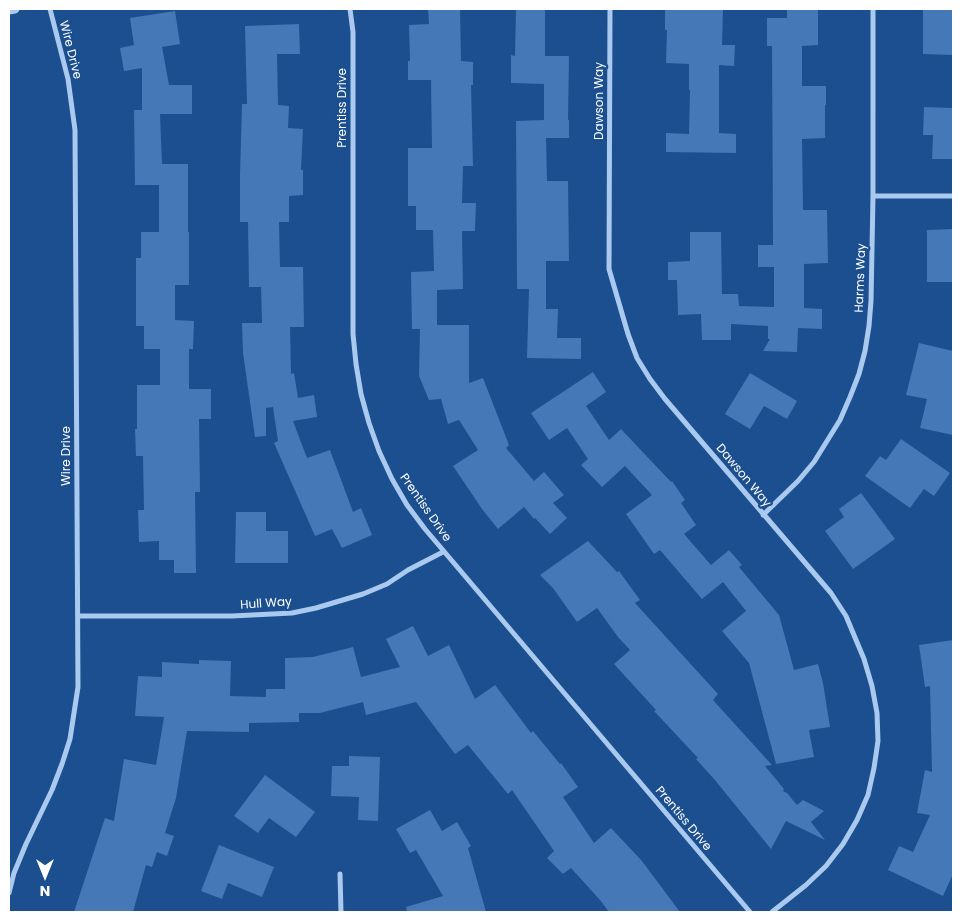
<!DOCTYPE html>
<html>
<head>
<meta charset="utf-8">
<style>
	body { margin:0 }
	#map { position:relative; width:962px; height:921px; overflow:hidden; background:#1b4f8f; font-family:Poppins,sans-serif }
	canvas { display:block }
	.frame { position:absolute; inset:0; border:10px solid #fff; pointer-events:none }
	.north { position:absolute; left:20px; top:851px; width:50px; height:50px; -webkit-text-stroke:4px #1b4f8f; paint-order:stroke; rotate:180deg; font-size:14px; font-weight:700; line-height:20px; text-align:center; color:#fff }
	.north::after { content:''; display:block; margin:auto; width:18px; height:22px; background:#fff; clip-path:polygon(50% 0,100% 100%,50% 72%,0 100%) }
</style>
</head>
<body>
<div id="map">
<canvas width="962" height="921"></canvas>
<div class="frame"></div>
<div class="north">N</div>
</div>
<script>
const context = document.querySelector('canvas').getContext('2d');
context.lineJoin = 'round';
function fillPath(path, color) {
  context.fillStyle = color;
  context.fill(path, 'evenodd');
}
function poly(rows) {
  const path = new Path2D();
  for (const r of rows) {
    path.moveTo(r[0], r[1]);
    for (let i = 2; i < r.length; i += 2) path.lineTo(r[i], r[i + 1]);
  }
  return path;
}
function trace(path, color, width, dash) {
  context.strokeStyle = color;
  context.lineWidth = width;
  context.lineCap = dash ? 'butt' : 'round';
  context.setLineDash(dash || []);
  context.stroke(path);
}
function label(font, color, halo, rows, align = 'center') {
  context.font = font + ' Poppins,sans-serif';
  context.lineWidth = 4.5;
  context.setLineDash([]);
  context.textBaseline = 'middle';
  context.strokeStyle = halo;
  context.fillStyle = color;
  for (const [text, x, y, turn = 0] of rows) {
    context.save();
    context.translate(x, y);
    context.rotate((+turn || 0) * Math.PI / 180);
    context.textAlign = isNaN(turn) ? turn : align;
    if (halo) context.strokeText(text, 0, 0);
    context.fillText(text, 0, 0);
    context.restore();
  }
}
const building = poly([
	[428,9,460,9,461,61,473,62,473,85,471,85,473,166,463,166,462,203,476,203,475,231,462,231,463,289,437,290,437,325,469,325,469,383,483,378,509,445,506,448,534,481,544,472,564,495,553,503,567,518,550,534,535,518,534,519,524,507,498,529,482,509,453,466,478,450,459,420,448,424,441,399,429,400,419,376,420,329,412,329,411,272,434,271,433,230,416,230,416,206,408,206,408,148,432,148,431,80,408,80,408,61,410,61,409,25,429,24],
	[516,9,545,9,545,56,569,56,568,120,569,120,569,138,546,138,547,181,568,181,569,261,546,261,546,309,558,309,557,338,581,338,581,359,527,358,529,289,517,289,516,121,544,120,544,84,511,83,511,55,515,56],
	[665,9,723,9,722,45,735,45,734,66,719,65,719,133,736,134,736,153,666,152,666,133,689,134,690,90,689,90,689,64,666,63,667,30,665,30],
	[787,9,818,9,818,45,802,46,802,86,826,86,826,105,825,105,825,138,802,139,803,210,827,210,828,263,804,264,804,308,822,309,822,329,798,328,797,352,763,351,770,339,768,339,768,326,731,324,731,340,702,340,701,314,678,315,677,280,668,280,668,262,690,261,690,232,721,232,722,294,738,294,739,306,774,307,774,267,758,267,758,245,773,245,772,46,767,46,767,18,787,18],
	[923,9,953,9,953,55,923,54],
	[175,11,180,44,162,47,169,85,192,85,192,114,160,114,162,164,188,164,188,232,189,232,189,285,175,285,175,320,194,321,193,349,189,349,189,389,211,389,211,419,199,419,200,492,195,492,196,573,174,573,174,560,159,560,159,541,139,542,138,510,144,510,143,456,136,456,135,429,137,429,137,385,160,385,160,349,144,349,144,326,136,326,136,258,141,258,141,232,159,232,159,185,135,185,134,110,142,110,142,68,124,71,120,48,134,45,130,18],
	[299,24,300,54,277,54,278,105,289,106,288,128,303,129,301,170,303,170,303,195,289,196,289,222,279,222,280,267,303,267,304,327,290,327,291,374,294,373,298,398,314,395,317,417,293,421,307,458,330,450,353,512,361,508,372,535,342,548,332,529,315,536,274,443,278,441,273,407,266,408,266,436,255,437,243,353,242,323,262,323,261,287,249,287,248,222,240,222,240,175,242,104,247,104,245,26],
	[924,107,953,108,953,159,932,159,933,135,923,135],
	[953,229,953,282,927,282,927,230],
	[919,343,953,351,953,435,920,428,927,399,906,395],
	[593,372,606,392,586,406,609,440,621,429,671,482,672,481,685,500,681,503,696,525,684,534,711,565,729,550,742,565,739,567,779,615,794,670,818,664,823,683,830,727,809,730,814,757,776,764,749,663,722,631,746,611,723,582,702,599,660,550,654,554,626,514,652,495,625,466,602,487,581,465,588,459,567,428,549,440,531,413],
	[750,373,797,401,787,419,764,406,750,429,725,414],
	[901,439,950,473,934,496,924,489,910,508,865,476,880,456,886,460],
	[861,493,895,539,853,569,825,531,844,517,839,509],
	[236,512,266,512,266,531,288,531,288,563,235,563],
	[588,541,617,572,619,571,640,600,635,603,718,694,713,700,772,765,765,766,784,789,783,791,787,793,797,805,803,800,824,811,811,822,825,840,786,821,771,849,714,779,696,759,698,758,654,711,656,710,614,664,630,650,618,637,597,608,577,622,553,588,540,575],
	[413,626,428,656,449,645,475,699,495,685,531,733,533,731,560,764,561,763,578,787,563,797,594,843,611,828,642,861,680,912,609,912,600,900,571,868,563,874,547,858,554,851,512,790,508,794,468,745,455,754,416,702,366,715,363,702,320,713,299,713,299,722,249,723,249,732,187,731,176,798,165,833,174,836,167,856,157,852,152,867,146,865,133,912,74,912,105,818,114,821,124,759,156,765,164,717,135,716,138,676,162,677,162,662,199,664,199,660,231,661,230,696,266,697,266,689,285,689,285,658,313,657,353,647,361,677,400,667,386,639],
	[953,640,953,874,943,896,888,870,899,846,913,852,930,815,917,813,925,770,932,772,930,686,925,687,919,645],
	[349,756,380,757,378,821,358,820,359,797,331,796,332,766,349,766],
	[265,775,315,812,296,837,269,818,258,833,234,816],
	[430,810,442,831,457,822,471,846,468,848,486,912,407,912,406,907,443,896,416,850,410,853,396,829],
	[219,845,274,867,262,897,228,883,222,899,201,891]
]);
const minor = poly([
	[350,9,353,32,353,334,356,364,361,394,369,423,379,451,392,479,407,505,425,529,750,912],
	[610,9,609,269,628,334,637,358,650,379,665,399,831,593,846,616,864,659,872,686,877,713,878,741,874,768,868,795,857,820,843,844,826,866,806,885,772,912],
	[873,196,953,196],
	[763,515,798,481,814,462,840,420,850,397,859,374,865,351,869,326,871,301,873,196,873,9],
	[78,616,232,616,292,613,316,608,363,594,387,584,408,570,443,552],
	[340,874,341,912],
	[9,893,14,873,26,844,52,790,62,764,70,739,78,687,75,130,68,79,50,9]
]);
const tertiary = poly([
	[9,10,15,9]
]);
const streetNames = [
	["Wire Drive",70,50,76],
	["Dawson Way",600,101,-90],
	["Prentiss Drive",343,108,-90],
	["Harms Way",861,278,-88],
	["Wire Drive",67,456,-90],
	["Dawson Way",743,476,50],
	["Prentiss Drive",425,508,55],
	["Hull Way",266,604,-4],
	["Prentiss Drive",683,819,50]
];
fillPath(building, '#4478b7');
trace(minor, '#a9c9ee', 5);
trace(tertiary, '#a9c9ee', 9);
label('12px', '#fff', '#1b4f8f', streetNames);
</script>
</body>
</html>
